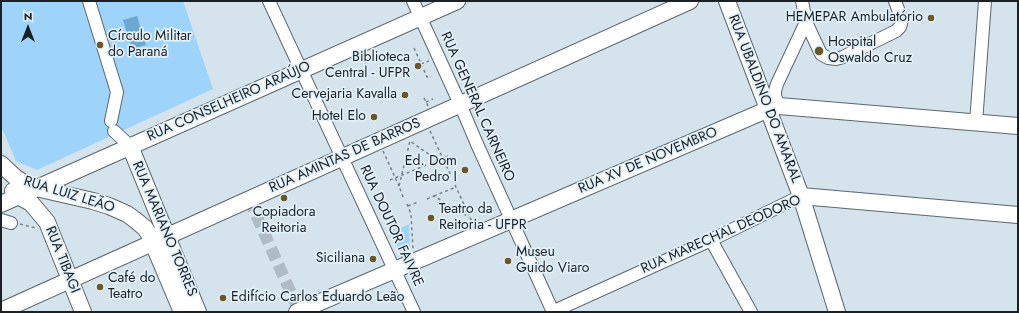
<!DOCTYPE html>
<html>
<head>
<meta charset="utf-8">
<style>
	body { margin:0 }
	#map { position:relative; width:1019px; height:313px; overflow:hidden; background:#d5e3ed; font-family:Jost,sans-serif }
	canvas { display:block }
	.frame { position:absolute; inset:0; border:2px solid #1b2024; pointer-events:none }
	.north { position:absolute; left:8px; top:8px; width:40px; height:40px; -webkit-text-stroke:3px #e2f0fa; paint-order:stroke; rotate:0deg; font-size:11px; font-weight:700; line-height:16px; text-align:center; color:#1b2024 }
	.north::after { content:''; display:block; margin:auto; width:14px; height:18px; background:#1b2024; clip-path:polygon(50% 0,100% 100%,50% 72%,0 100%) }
</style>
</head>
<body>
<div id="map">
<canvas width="1019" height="313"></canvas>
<div class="frame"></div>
<div class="north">N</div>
</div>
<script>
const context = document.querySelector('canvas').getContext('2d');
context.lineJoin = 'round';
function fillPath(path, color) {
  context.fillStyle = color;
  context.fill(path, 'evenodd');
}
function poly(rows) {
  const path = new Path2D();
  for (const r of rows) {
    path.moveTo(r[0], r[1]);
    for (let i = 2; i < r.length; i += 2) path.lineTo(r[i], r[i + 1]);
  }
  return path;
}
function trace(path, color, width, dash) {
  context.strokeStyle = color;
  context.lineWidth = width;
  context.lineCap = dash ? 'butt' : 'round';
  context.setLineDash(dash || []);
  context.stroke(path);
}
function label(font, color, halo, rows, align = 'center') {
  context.font = font + ' Jost,sans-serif';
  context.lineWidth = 3.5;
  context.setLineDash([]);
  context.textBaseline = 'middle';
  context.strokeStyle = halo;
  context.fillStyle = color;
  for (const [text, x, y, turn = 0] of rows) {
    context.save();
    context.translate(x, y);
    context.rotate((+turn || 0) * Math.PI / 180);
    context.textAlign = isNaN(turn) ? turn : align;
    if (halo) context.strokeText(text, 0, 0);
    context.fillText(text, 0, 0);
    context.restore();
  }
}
const green = poly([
	[1,1,183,1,213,89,37,170,16,161,1,126],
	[409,224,410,254,402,257,391,232]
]);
const water = poly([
	[137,16,146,45,132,49,123,20]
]);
const minorTunnel = poly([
	[249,199,299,311]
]);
const path = poly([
	[414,48,427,77,430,76,431,77],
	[421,64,429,61],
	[424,98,428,106],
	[426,102,433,99],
	[430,131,446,165],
	[383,151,399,186],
	[390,180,448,156],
	[455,185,473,224],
	[434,196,456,187],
	[403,197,399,186,410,141,447,167,451,176],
	[427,199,434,196,469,217],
	[407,204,411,214,413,249],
	[408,206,418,202],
	[20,224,36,228]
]);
const minor = poly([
	[89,1,117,92,111,121],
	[269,1,414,312],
	[413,1,460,104,477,144,553,312],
	[806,22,821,54,828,58,836,59,843,57,896,31,900,27,902,20,895,1],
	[779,106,775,96,775,91,777,84,806,22,802,1],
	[976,123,985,1],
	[114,131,130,146],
	[1,220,11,223],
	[711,240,751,312],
	[552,312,711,240,801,196]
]);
const major = poly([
	[727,1,801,196,837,312],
	[130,146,198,312],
	[1,164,16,178,24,183,36,188,93,201,109,206,127,214,134,219,145,228,149,234,182,312],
	[13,191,18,196,31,203,47,222,83,312],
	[801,196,1018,215],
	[1,204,457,1],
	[1,311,690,1],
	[297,312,769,109,779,106,1018,126]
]);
const markers = [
	[931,18,4,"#695725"],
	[100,45,4,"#695725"],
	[819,51,5,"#695725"],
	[418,66,4,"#695725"],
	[405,95,4,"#695725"],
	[374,117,4,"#695725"],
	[465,170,4,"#695725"],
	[284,198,4,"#695725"],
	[431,218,4,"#695725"],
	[373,259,4,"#695725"],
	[508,261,4,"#695725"],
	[100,287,4,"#695725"],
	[223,298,4,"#695725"]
];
const poiNames = [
	["HEMEPAR Ambulatório",923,18],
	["Círculo Militar",108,37,"left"],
	["do Paraná",108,53,"left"],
	["Hospital",828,43,"left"],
	["Oswaldo Cruz",828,59,"left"],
	["Biblioteca",410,58],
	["Central - UFPR",410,74],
	["Cervejaria Kavalla",397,95],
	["Hotel Elo",366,117],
	["Ed. Dom",457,162],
	["Pedro I",457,178],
	["Teatro da",439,210,"left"],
	["Reitoria - UFPR",439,226,"left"],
	["Copiadora",284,213,"center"],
	["Reitoria",284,229,"center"],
	["Museu",516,253,"left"],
	["Guido Viaro",516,269,"left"],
	["Siciliana",365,259],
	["Café do",108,279,"left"],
	["Teatro",108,295,"left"],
	["Edifício Carlos Eduardo Leão",231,298,"left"]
];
const streetNames = [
	["RUA UBALDINO DO AMARAL",764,99,69],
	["RUA CONSELHEIRO ARAÚJO",229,102,-24],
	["RUA GENERAL CARNEIRO",477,107,66],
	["RUA AMINTAS DE BARROS",345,156,-24],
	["RUA XV DE NOVEMBRO",648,161,-23],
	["RUA LUIZ LEÃO",69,195,17],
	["RUA DOUTOR FAIVRE",391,226,65],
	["RUA MARIANO TORRES",164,229,67],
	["RUA MARECHAL DEODORO",721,235,-24],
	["RUA TIBAGI",62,260,68]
];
fillPath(green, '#9ed3fa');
fillPath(water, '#6da8d2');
trace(minorTunnel, '#b0bcc5', 12, [12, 6]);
trace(minor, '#5b676f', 14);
trace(major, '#5b676f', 18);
trace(path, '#778087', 1.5, [3, 3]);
trace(minor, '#fff', 12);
trace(major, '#fff', 16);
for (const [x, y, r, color] of markers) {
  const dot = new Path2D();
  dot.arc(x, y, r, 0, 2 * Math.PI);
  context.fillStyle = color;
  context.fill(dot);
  trace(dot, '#e2f0fa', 1.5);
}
label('14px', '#1b2024', '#e2f0fa', poiNames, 'right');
label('14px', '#1b2024', '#e2f0fa', streetNames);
</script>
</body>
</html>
